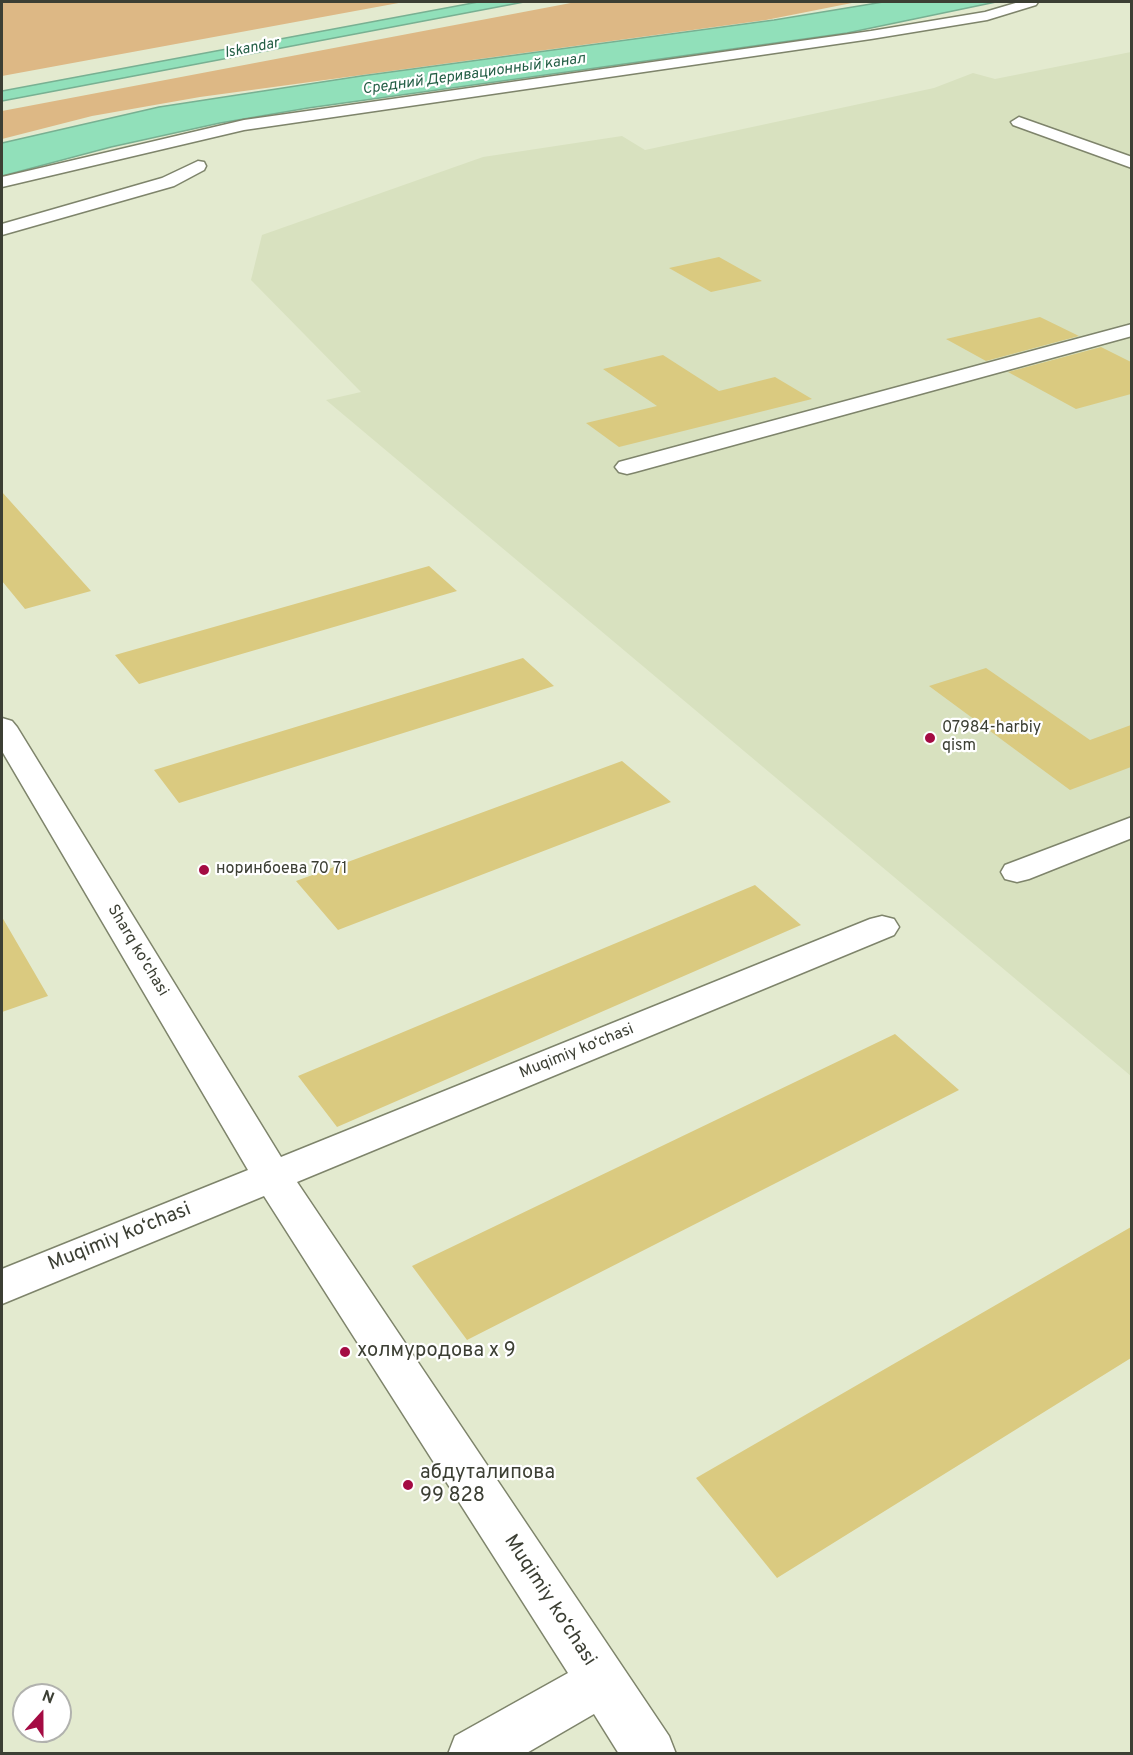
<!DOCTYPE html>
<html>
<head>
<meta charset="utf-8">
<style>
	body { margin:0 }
	#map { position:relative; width:1133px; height:1755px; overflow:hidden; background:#e3eacf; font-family:Overpass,sans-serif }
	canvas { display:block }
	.frame { position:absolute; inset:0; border:3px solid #3c3f34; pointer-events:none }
	.north { position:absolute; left:12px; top:1683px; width:60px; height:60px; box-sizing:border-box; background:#fff; border:2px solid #b1b2ae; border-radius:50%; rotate:21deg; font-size:16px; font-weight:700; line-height:24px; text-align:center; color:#3c3f34 }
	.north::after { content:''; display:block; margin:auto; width:21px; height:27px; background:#a40b43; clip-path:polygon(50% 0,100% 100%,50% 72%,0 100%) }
</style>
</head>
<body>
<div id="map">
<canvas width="1133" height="1755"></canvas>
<div class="frame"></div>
<div class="north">N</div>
</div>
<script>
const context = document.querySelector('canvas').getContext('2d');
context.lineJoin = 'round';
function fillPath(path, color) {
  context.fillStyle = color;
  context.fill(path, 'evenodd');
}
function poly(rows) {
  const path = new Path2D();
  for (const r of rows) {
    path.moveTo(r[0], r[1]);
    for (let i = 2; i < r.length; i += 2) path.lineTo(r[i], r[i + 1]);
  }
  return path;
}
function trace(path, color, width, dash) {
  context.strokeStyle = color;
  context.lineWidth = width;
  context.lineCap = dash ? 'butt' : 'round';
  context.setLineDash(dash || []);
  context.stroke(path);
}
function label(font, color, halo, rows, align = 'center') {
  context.font = font + ' Overpass,sans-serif';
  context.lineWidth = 4.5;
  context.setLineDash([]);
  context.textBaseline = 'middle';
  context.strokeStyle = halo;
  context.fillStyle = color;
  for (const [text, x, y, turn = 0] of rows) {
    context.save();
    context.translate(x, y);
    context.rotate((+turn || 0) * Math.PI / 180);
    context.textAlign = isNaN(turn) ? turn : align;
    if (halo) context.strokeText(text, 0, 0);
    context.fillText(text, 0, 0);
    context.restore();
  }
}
const built = poly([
	[1131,52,1131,1076,326,400,361,392,251,280,262,235,483,157,622,136,645,150,934,88,973,73,995,79]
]);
const green = poly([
	[2,2,404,2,2,76],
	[576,2,857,2,766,20,200,97,92,116,2,139,2,111]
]);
const water = poly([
	[478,2,524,2,2,101,2,91,478,2],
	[883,2,996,2,847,33,308,108,220,123,111,147,2,176,2,143,159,107,361,76,774,20,883,2]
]);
const building = poly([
	[719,257,762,281,711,292,669,268],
	[1040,317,1079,336,986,361,946,339],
	[1101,347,1131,362,1131,394,1076,409,1008,372],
	[663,355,719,391,775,377,812,399,619,447,586,423,657,406,603,369],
	[2,492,91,591,25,609,2,581],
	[429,566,457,591,139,684,115,655],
	[523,658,554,686,179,803,154,770],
	[986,668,1090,740,1131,725,1131,767,1070,790,929,686],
	[622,761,671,802,338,930,296,881],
	[755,885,801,925,337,1127,298,1076],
	[2,917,48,996,2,1012],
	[895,1034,959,1090,467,1340,412,1266],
	[1131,1227,1131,1358,777,1578,696,1478]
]);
const minor = poly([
	[1019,2,1038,2,1036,5,987,20,871,39,244,130,2,187,2,177,244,120,871,31,985,12,1019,2],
	[1019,117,1132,157,1132,168,1013,125,1011,122,1019,117],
	[198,161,204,162,206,166,204,170,174,186,2,235,2,224,162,178,198,161],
	[1132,324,1132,336,635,472,627,474,619,472,615,467,619,462,1132,324],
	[2,718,12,721,17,727,281,1157,870,919,882,916,894,919,899,927,894,935,297,1182,669,1736,676,1754,619,1754,594,1714,525,1754,448,1754,455,1736,568,1673,264,1196,2,1304,2,1269,248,1170,2,751,2,718],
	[1132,817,1132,838,1029,879,1017,882,1005,879,1001,872,1005,865,1132,817]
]);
const markers = [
	[930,738,6,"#a40b43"],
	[204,870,6,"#a40b43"],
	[345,1352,6,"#a40b43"],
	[408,1485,6,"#a40b43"]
];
const farWaternames = [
	["Iskandar",252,49,-11],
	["Средний Деривационный канал",474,75,-8]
];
const poiNames = [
	["07984-harbiy",942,729],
	["qism",942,747],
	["норинбоева 70 71",216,870]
];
const streetNames = [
	["Sharq ko'chasi",137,951,59],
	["Muqimiy ko‘chasi",577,1052,-22]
];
const nearStreetnames = [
	["Muqimiy ko‘chasi",120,1238,-22],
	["Muqimiy ko‘chasi",549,1601,57]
];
const nearPoinames = [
	["холмуродова х 9",357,1352],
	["абдуталипова",420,1474],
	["99 828",420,1497]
];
fillPath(built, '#d8e1bf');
fillPath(green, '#ddb885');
fillPath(water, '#91e0ba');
trace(water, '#78b092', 1.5);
fillPath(building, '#daca80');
trace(minor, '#7e846b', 3);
fillPath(minor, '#fff');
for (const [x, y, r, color] of markers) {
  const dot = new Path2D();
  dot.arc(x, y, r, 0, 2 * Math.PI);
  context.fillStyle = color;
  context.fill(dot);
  trace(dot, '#fff', 2);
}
label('italic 15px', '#245f46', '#fff', farWaternames);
label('16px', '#3c3f34', '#fff', poiNames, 'left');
label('16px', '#3c3f34', '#fff', streetNames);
label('20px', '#3c3f34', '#fff', nearStreetnames);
label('20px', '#3c3f34', '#fff', nearPoinames, 'left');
</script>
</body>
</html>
